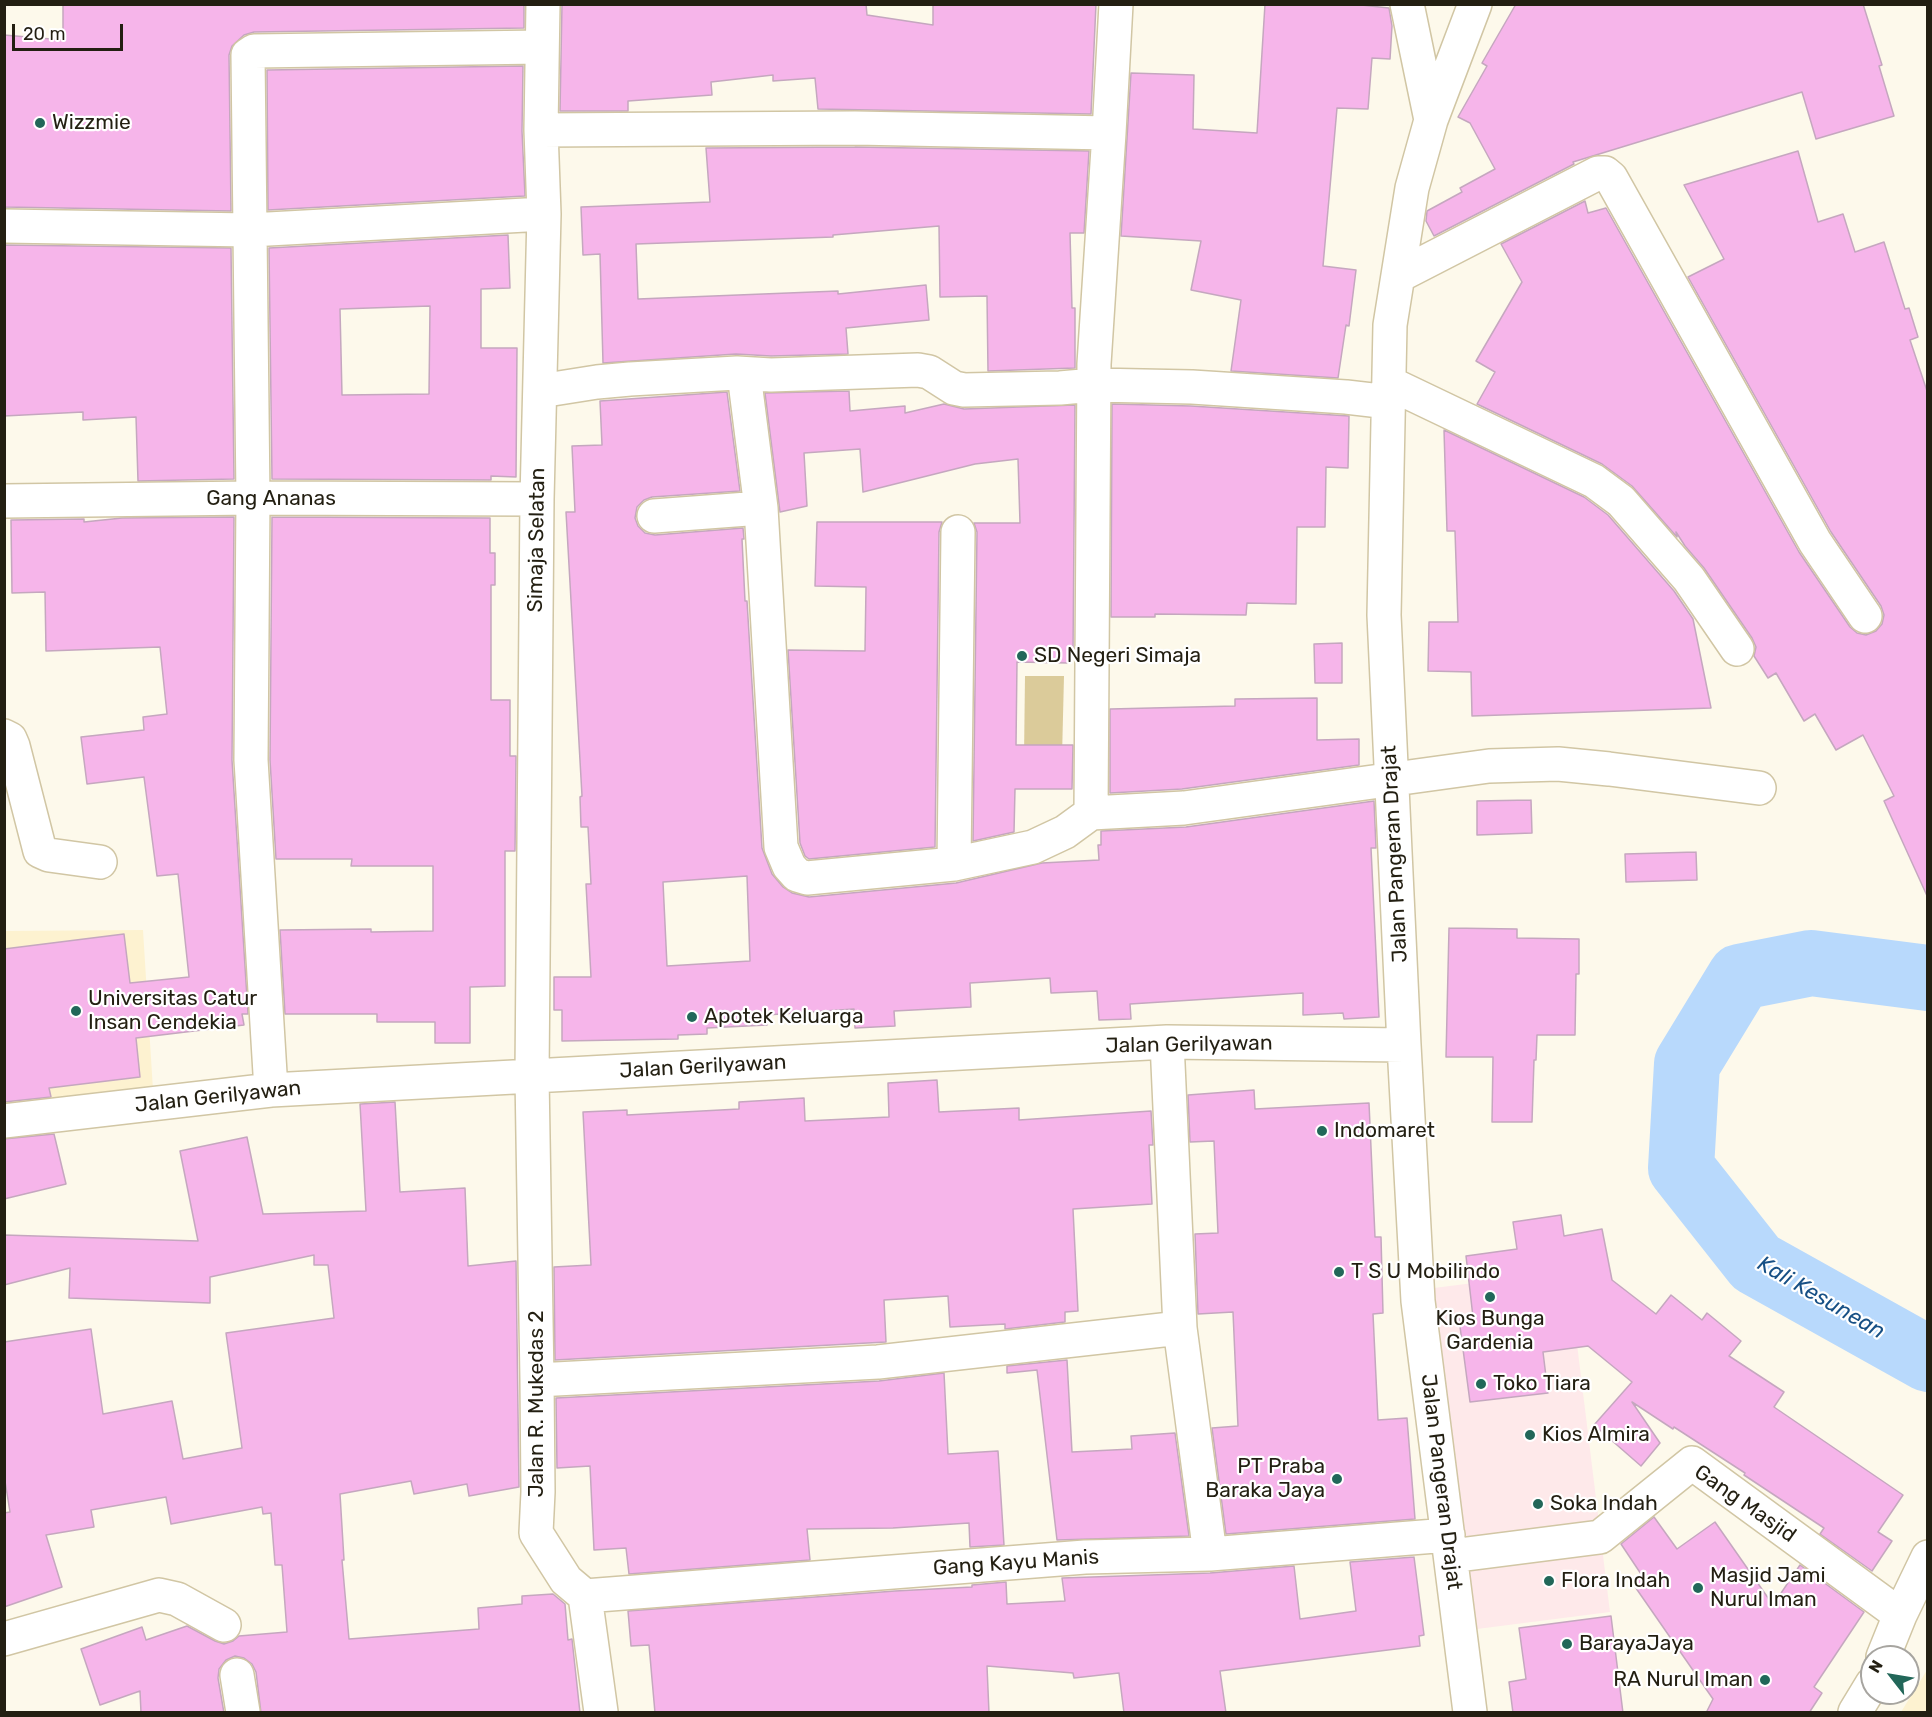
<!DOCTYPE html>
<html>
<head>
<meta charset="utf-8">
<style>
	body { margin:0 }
	#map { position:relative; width:1932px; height:1717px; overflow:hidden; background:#fdf9eb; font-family:Rubik,sans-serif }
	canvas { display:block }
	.frame { position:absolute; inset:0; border:6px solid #231f12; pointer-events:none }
	.north { position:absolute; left:1860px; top:1645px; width:60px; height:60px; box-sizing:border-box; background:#fff; border:2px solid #a7a5a0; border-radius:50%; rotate:301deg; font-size:16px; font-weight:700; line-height:24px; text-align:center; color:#231f12 }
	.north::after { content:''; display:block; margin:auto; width:21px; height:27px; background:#226759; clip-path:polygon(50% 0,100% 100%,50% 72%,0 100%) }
	.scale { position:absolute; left:12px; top:24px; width:111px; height:27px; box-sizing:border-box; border:3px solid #231f12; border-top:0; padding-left:8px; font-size:18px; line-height:21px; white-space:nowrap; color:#231f12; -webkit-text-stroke:4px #fff; paint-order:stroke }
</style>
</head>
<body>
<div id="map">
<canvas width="1932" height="1717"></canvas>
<div class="frame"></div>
<div class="north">N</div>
<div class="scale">20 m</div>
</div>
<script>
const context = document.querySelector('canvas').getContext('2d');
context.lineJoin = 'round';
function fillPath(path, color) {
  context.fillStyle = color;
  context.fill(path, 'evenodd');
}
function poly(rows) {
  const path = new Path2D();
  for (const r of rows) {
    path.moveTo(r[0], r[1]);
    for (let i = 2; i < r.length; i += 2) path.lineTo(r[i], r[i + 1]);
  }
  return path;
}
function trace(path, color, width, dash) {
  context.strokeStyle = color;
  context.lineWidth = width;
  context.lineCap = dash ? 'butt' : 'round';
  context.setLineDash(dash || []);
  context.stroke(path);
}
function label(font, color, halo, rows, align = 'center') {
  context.font = font + ' Rubik,sans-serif';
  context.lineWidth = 4.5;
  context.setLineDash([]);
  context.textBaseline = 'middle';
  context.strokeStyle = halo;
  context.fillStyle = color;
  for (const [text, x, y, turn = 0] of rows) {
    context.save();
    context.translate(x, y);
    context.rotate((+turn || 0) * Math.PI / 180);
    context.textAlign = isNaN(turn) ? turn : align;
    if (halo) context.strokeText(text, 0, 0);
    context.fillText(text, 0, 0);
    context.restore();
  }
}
const commercial = poly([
	[1568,1271,1610,1612,1477,1629,1434,1288]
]);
const built = poly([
	[143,930,153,1090,5,1110,4,931],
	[1927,1670,1927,1712,1901,1712]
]);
const green = poly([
	[1025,676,1064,676,1062,757,1024,757]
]);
const river = poly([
	[1928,978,1811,963,1740,977,1687,1064,1681,1168,1756,1263,1928,1359]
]);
const building = poly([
	[63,4,524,4,524,28,254,32,244,35,232,46,229,55,231,211,4,207,4,35,63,40,63,4],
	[562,4,866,4,867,15,933,25,933,4,1096,4,1091,114,818,109,815,78,773,81,773,75,711,82,712,95,628,101,628,111,560,111,562,4],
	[1265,4,1352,4,1389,8,1392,26,1390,59,1372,58,1368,109,1337,108,1323,266,1356,270,1349,326,1346,325,1338,378,1231,371,1241,300,1191,290,1201,241,1121,236,1131,73,1194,75,1193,129,1257,133,1265,4],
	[1516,4,1863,4,1882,65,1879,66,1894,116,1816,139,1802,92,1573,162,1574,164,1434,236,1426,221,1427,211,1462,192,1460,188,1495,169,1470,123,1458,117,1487,66,1482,63,1516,4],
	[523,66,522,131,525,196,268,210,267,70,523,66],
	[855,147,1089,151,1084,233,1070,233,1072,308,1075,308,1075,368,988,371,987,296,940,297,939,226,833,235,833,237,636,244,638,299,838,291,838,294,926,285,929,320,846,328,848,354,771,356,736,354,603,363,600,254,583,255,581,207,710,202,706,148,855,147],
	[1798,151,1818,222,1843,214,1855,252,1884,242,1905,309,1909,308,1918,337,1910,340,1928,394,1928,898,1884,801,1894,796,1863,735,1836,750,1815,714,1804,721,1776,673,1768,678,1754,656,1756,647,1752,638,1704,568,1685,546,1676,532,1677,537,1632,486,1602,464,1477,404,1495,372,1476,361,1522,282,1501,244,1585,201,1588,213,1606,208,1799,552,1850,627,1857,633,1866,635,1876,631,1882,624,1884,615,1881,606,1831,532,1688,277,1724,259,1684,185,1798,151],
	[508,235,510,288,481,289,481,348,517,348,516,477,491,476,491,480,272,479,269,248,508,235],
	[430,306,429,394,342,395,340,309,430,306],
	[4,245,231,248,234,479,138,481,136,417,83,420,83,412,4,416,4,245],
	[849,391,850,411,905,406,905,413,944,404,964,409,1075,405,1073,653,1068,652,1068,663,1017,662,1016,745,1073,745,1072,789,1015,789,1014,832,973,841,977,532,974,523,1020,523,1018,459,975,464,863,492,860,449,804,453,807,506,780,512,765,393,849,391],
	[727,392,740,491,652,497,644,500,637,507,635,518,638,526,645,533,655,535,743,528,744,539,742,539,745,601,747,601,762,848,772,874,783,887,792,893,809,897,956,883,1042,863,1099,860,1098,845,1101,845,1101,831,1186,827,1374,801,1376,848,1371,848,1379,1017,1344,1019,1343,1013,1303,1015,1303,993,1130,1004,1131,1019,1099,1020,1097,991,1051,993,1050,978,970,983,971,1007,894,1011,895,1026,855,1028,854,1009,766,1015,767,1025,707,1028,707,1034,678,1035,678,1039,562,1041,562,1010,554,1010,554,977,591,977,586,884,591,884,588,827,581,827,580,797,582,796,566,512,575,512,572,446,602,445,600,401,727,392],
	[747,876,750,961,667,966,663,882,747,876],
	[1112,404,1191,406,1349,416,1348,468,1326,467,1325,527,1297,527,1296,604,1247,603,1246,615,1155,614,1155,617,1111,617,1112,404],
	[1444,430,1584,497,1608,515,1674,591,1693,619,1711,708,1472,716,1471,672,1428,671,1429,622,1458,622,1455,531,1447,531,1444,430],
	[234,517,232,760,248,1014,242,1014,244,1025,136,1038,140,1077,49,1088,51,1097,4,1102,4,949,124,934,130,983,189,977,178,874,157,876,144,777,87,784,81,737,144,730,143,717,167,714,160,647,46,651,45,592,12,593,11,520,84,519,84,522,122,518,234,517],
	[272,517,490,518,490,553,495,553,495,585,491,585,491,700,510,700,510,756,516,756,515,851,505,851,505,986,470,987,470,1043,435,1043,435,1022,377,1022,377,1014,285,1014,280,930,371,929,371,932,433,931,433,866,351,866,352,859,276,859,270,760,272,517],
	[817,522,942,522,939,532,935,847,809,859,805,856,800,843,788,650,865,651,866,587,815,586,817,522],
	[1342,643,1342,683,1315,683,1314,644,1342,643],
	[1317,698,1317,740,1359,739,1359,765,1182,789,1110,793,1110,709,1235,706,1235,699,1317,698],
	[1531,800,1532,833,1477,835,1477,801,1531,800],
	[1696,852,1697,880,1626,882,1625,854,1696,852],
	[1449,928,1517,929,1517,938,1579,939,1579,974,1576,974,1575,1035,1537,1035,1536,1060,1534,1060,1532,1122,1492,1122,1493,1057,1446,1057,1449,928],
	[937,1080,939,1112,1019,1108,1019,1120,1151,1111,1153,1145,1149,1145,1152,1204,1073,1209,1078,1311,1065,1312,1065,1322,1005,1329,1005,1324,950,1327,948,1296,884,1300,886,1342,555,1360,554,1267,591,1265,583,1112,627,1110,627,1115,739,1109,739,1102,804,1098,805,1121,889,1117,888,1083,937,1080],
	[1254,1090,1255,1109,1369,1103,1375,1237,1381,1237,1383,1313,1373,1314,1378,1420,1407,1418,1415,1519,1226,1534,1212,1428,1238,1426,1233,1312,1198,1314,1195,1234,1218,1233,1214,1141,1190,1142,1188,1095,1254,1090],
	[395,1102,400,1192,465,1188,468,1266,516,1261,519,1487,469,1496,467,1484,414,1494,411,1481,340,1494,344,1560,342,1560,349,1639,479,1629,478,1608,522,1604,522,1596,553,1594,565,1604,568,1640,572,1639,580,1713,261,1713,256,1672,252,1664,244,1658,235,1656,226,1660,219,1669,218,1678,224,1713,141,1713,140,1691,100,1705,81,1649,142,1627,146,1640,187,1626,215,1641,224,1644,233,1641,239,1636,287,1632,282,1565,275,1565,271,1513,263,1514,262,1507,171,1524,166,1497,91,1510,94,1527,46,1535,62,1587,4,1607,4,1513,10,1512,4,1475,4,1342,91,1329,103,1414,172,1401,183,1459,242,1448,226,1333,334,1318,328,1265,314,1265,314,1255,210,1277,210,1303,69,1298,70,1268,4,1285,4,1235,198,1241,180,1151,247,1137,263,1214,366,1211,360,1104,395,1102],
	[54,1134,66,1184,4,1199,4,1139,54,1134],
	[1561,1215,1564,1236,1602,1229,1612,1280,1656,1314,1671,1295,1702,1320,1707,1313,1741,1341,1729,1356,1784,1392,1774,1407,1903,1495,1878,1532,1892,1541,1872,1571,1820,1534,1824,1528,1744,1475,1745,1473,1674,1427,1673,1429,1632,1402,1660,1443,1641,1466,1594,1425,1632,1382,1588,1346,1543,1352,1548,1393,1470,1402,1459,1319,1473,1317,1466,1256,1517,1249,1513,1222,1561,1215],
	[1067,1360,1072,1452,1132,1449,1131,1436,1175,1433,1189,1536,1057,1540,1037,1370,1007,1373,1007,1366,1067,1360],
	[944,1373,948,1454,998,1451,1004,1545,970,1547,969,1523,893,1528,807,1529,810,1560,629,1574,626,1548,594,1550,590,1466,557,1468,556,1398,879,1381,944,1373],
	[1654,1517,1677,1549,1715,1522,1773,1605,1800,1565,1864,1612,1814,1687,1822,1693,1809,1713,1706,1713,1713,1699,1631,1581,1641,1574,1621,1544,1654,1517],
	[1414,1557,1424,1635,1419,1636,1420,1646,1220,1671,1226,1713,1124,1713,1119,1673,1074,1678,1073,1673,987,1666,989,1713,655,1713,649,1645,631,1646,628,1611,895,1591,972,1587,972,1585,1006,1582,1007,1604,1065,1601,1062,1578,1210,1573,1294,1566,1300,1619,1356,1611,1350,1562,1414,1557],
	[1611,1616,1623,1713,1513,1713,1509,1682,1526,1679,1519,1628,1611,1616]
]);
const minor = poly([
	[543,4,541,130,544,214,537,499,532,1076,537,1380,538,1492,536,1533,566,1580,585,1596,601,1712],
	[1116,4,1109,133,1094,364,1091,813,1184,808,1489,766,1558,764,1609,769,1759,788],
	[1407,4,1431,120],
	[541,130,855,128,1109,133],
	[4,226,250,230,544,214],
	[1398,276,1598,173,1605,173,1611,178,1815,542,1865,616],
	[744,374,761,508,781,847,789,866,797,875,807,878,954,864,1033,847,1065,832,1091,813],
	[1389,383,1594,481,1621,501,1689,579,1737,649],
	[540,391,597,382,630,379,737,373,771,375,918,370,929,372,954,388,964,390,1060,388,1094,385,1192,387,1346,397,1389,402],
	[4,501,253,498,537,499],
	[654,516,761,508],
	[4,736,10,739,13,746,40,851,49,855,100,862],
	[954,864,958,532],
	[1167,1042,1180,1328,1210,1554],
	[271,1090,251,760,253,498,248,55,254,51,542,47],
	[4,1121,271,1090,1167,1042,1404,1045],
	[537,1380,878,1362,1180,1328],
	[1451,1556,1600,1537,1692,1463,1900,1615],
	[585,1596,1085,1557,1210,1554,1448,1535],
	[4,1639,159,1595,177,1599,224,1625],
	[1883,1657,1900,1615,1928,1557],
	[237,1675,243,1712],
	[1470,1712,1418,1301,1404,1045,1384,615,1390,325,1412,188,1431,120,1475,4],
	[1855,1712,1872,1684]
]);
const markers = [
	[40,123,6,"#226759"],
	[1022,656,6,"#226759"],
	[76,1011,6,"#226759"],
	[692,1017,6,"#226759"],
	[1322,1131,6,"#226759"],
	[1339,1272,6,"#226759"],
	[1490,1297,6,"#226759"],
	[1481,1384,6,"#226759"],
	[1530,1435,6,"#226759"],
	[1337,1479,6,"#226759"],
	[1538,1504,6,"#226759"],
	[1549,1581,6,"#226759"],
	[1698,1588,6,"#226759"],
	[1567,1644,6,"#226759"],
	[1765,1680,6,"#226759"]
];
const poiNames = [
	["Wizzmie",52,123],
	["SD Negeri Simaja",1034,656],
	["Universitas Catur",88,999],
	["Insan Cendekia",88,1023],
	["Apotek Keluarga",704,1017],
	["Indomaret",1334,1131],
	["T S U Mobilindo",1351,1272],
	["Kios Bunga",1490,1319,"center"],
	["Gardenia",1490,1343,"center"],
	["Toko Tiara",1493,1384],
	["Kios Almira",1542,1435],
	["PT Praba",1325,1467,"right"],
	["Baraka Jaya",1325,1491,"right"],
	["Soka Indah",1550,1504],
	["Masjid Jami",1710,1576],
	["Nurul Iman",1710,1600],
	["Flora Indah",1561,1581],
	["BarayaJaya",1579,1644],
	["RA Nurul Iman",1753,1680,"right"]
];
const streetNames = [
	["Gang Ananas",271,499],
	["Simaja Selatan",537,540,-89],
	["Jalan Pangeran Drajat",1395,854,-93],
	["Jalan Gerilyawan",1189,1045,-1],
	["Jalan Gerilyawan",703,1067,-3],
	["Jalan Gerilyawan",218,1097,-6],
	["Jalan R. Mukedas 2",537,1404,-90],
	["Jalan Pangeran Drajat",1441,1482,83],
	["Gang Masjid",1745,1504,35],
	["Gang Kayu Manis",1016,1563,-4]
];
const waterNames = [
	["Kali Kesunean",1821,1298,30]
];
fillPath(commercial, '#fee9ea');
fillPath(built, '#fdf2d0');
fillPath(green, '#dbcb9a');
trace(river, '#b8d9fc', 66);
fillPath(building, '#f6b5ea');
trace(building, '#c5a7bf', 1.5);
trace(minor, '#d1c6a4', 36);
trace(minor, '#fff', 33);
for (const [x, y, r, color] of markers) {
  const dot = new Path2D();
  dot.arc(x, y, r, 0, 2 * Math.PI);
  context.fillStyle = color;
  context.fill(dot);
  trace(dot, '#fff', 2);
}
label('21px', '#231f12', '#fff', poiNames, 'left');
label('21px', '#231f12', '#fff', streetNames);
label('italic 22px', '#175085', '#fff', waterNames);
</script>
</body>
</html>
